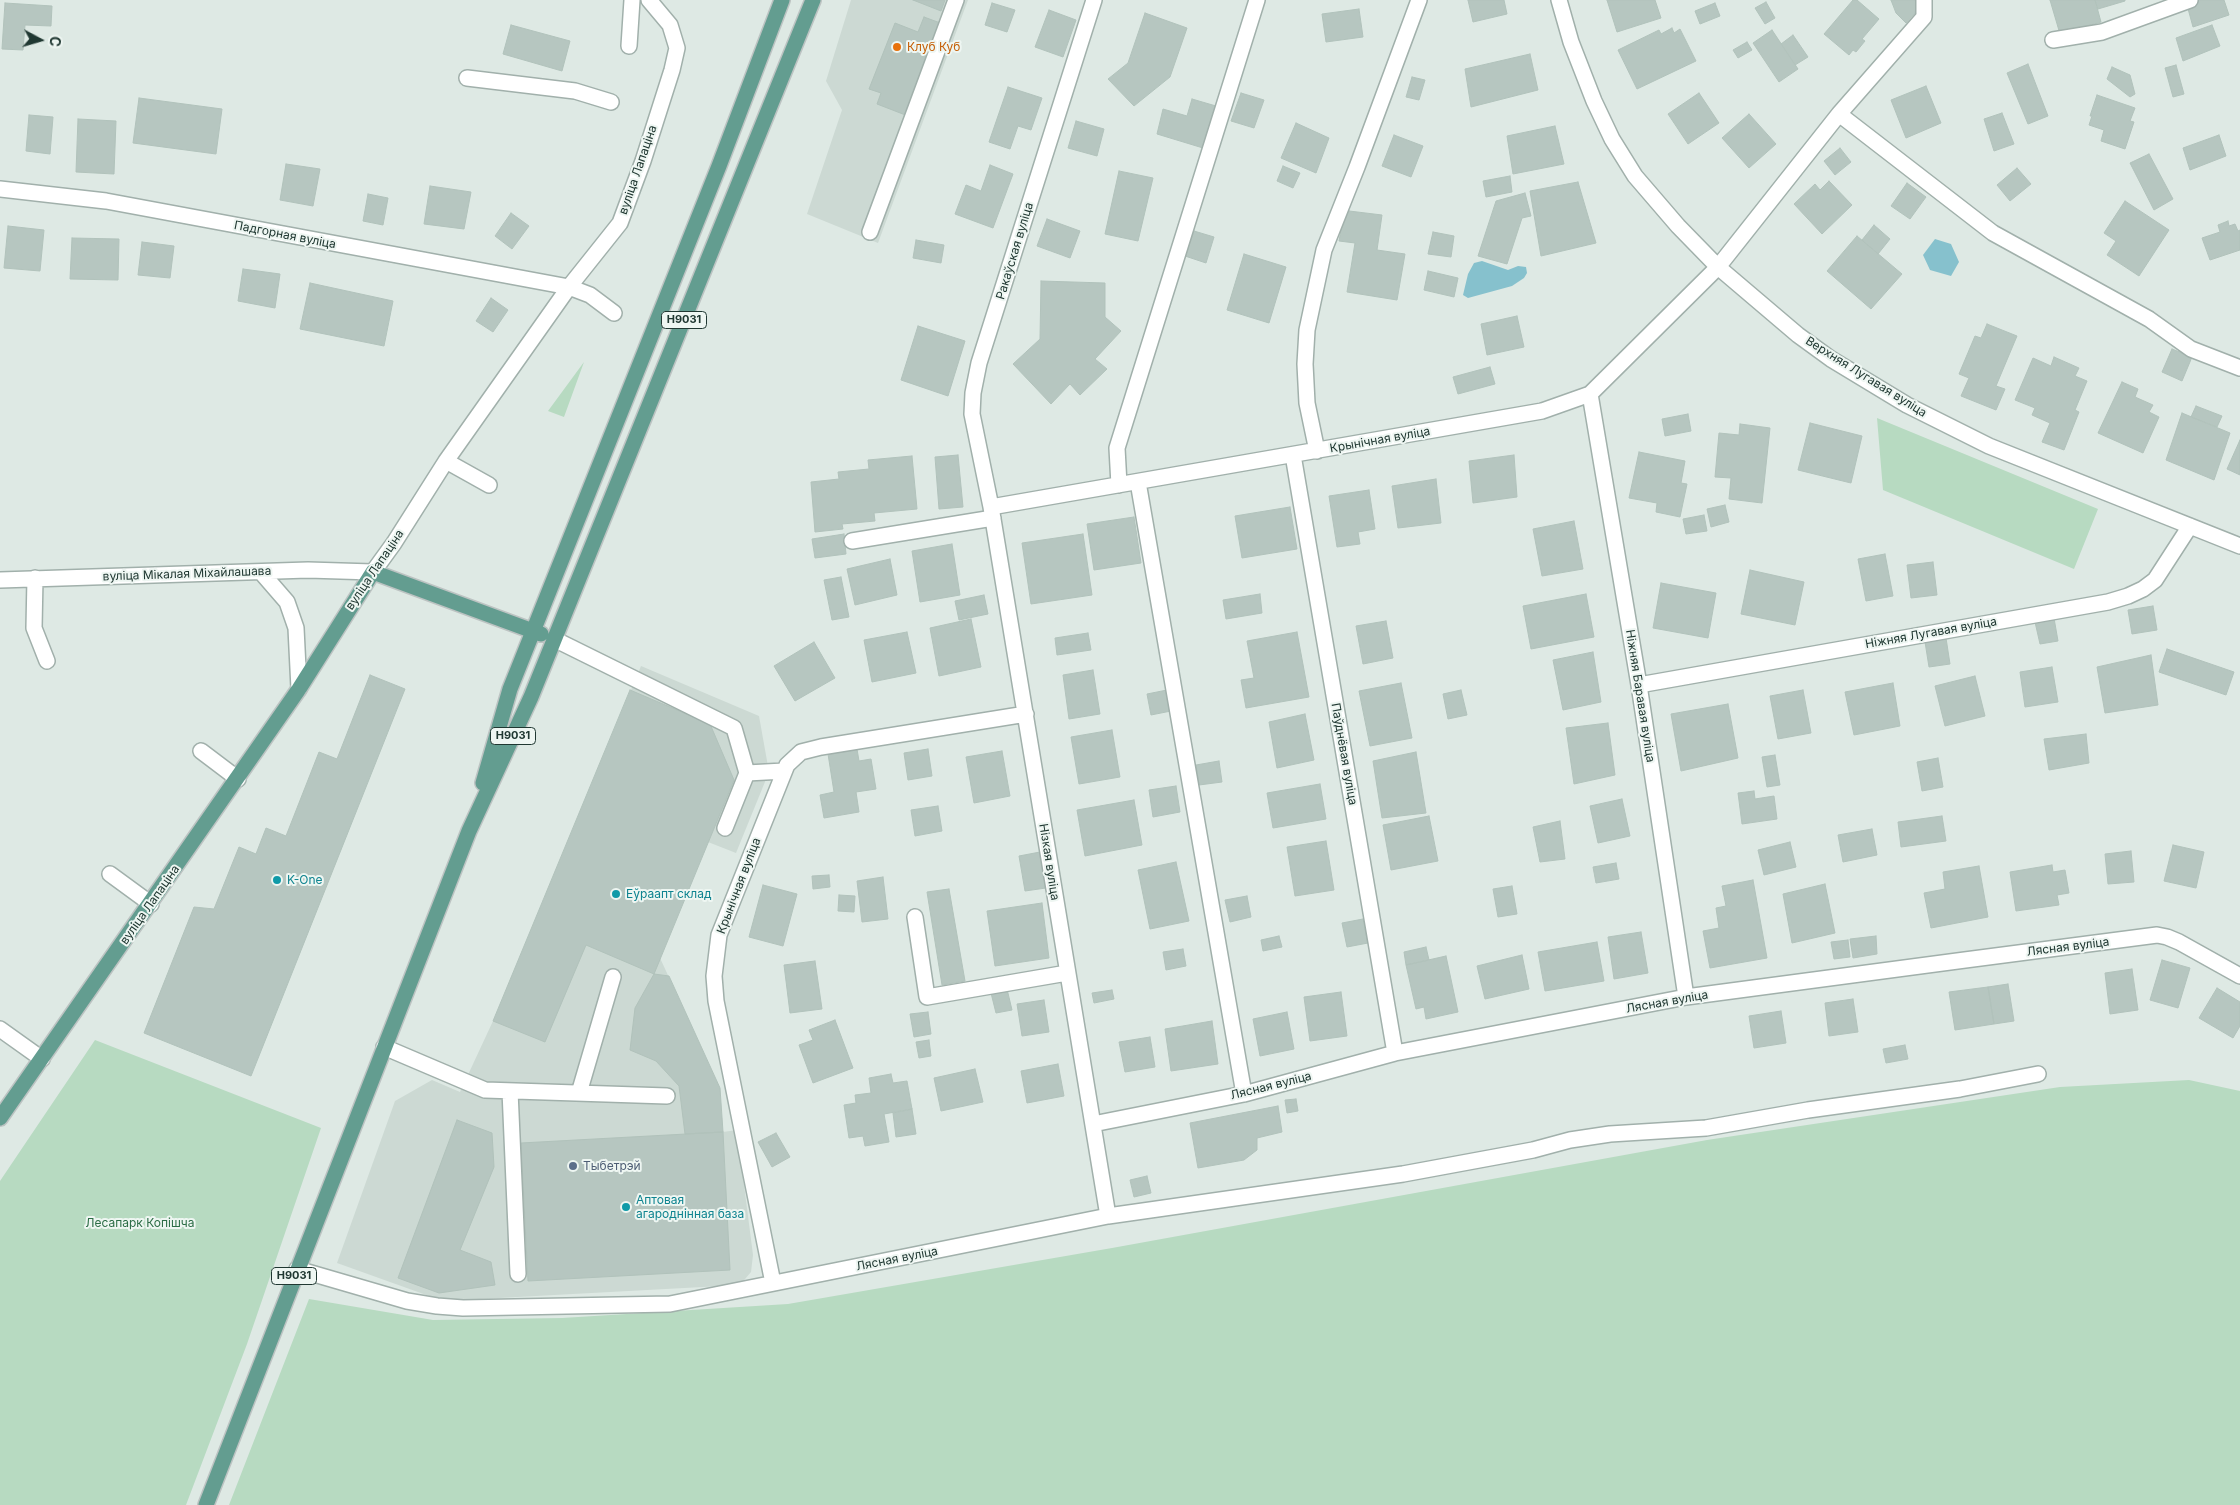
<!DOCTYPE html>
<html>
<head>
<meta charset="utf-8">
<style>
	body { margin:0 }
	#map { position:relative; width:2240px; height:1505px; overflow:hidden; background:#dee9e4; font-family:Inter,sans-serif }
	canvas { display:block }
	.north { position:absolute; left:15px; top:15px; width:50px; height:50px; -webkit-text-stroke:4px #eef6f2; paint-order:stroke; rotate:96deg; font-size:14px; font-weight:700; line-height:20px; text-align:center; color:#203832 }
	.north::after { content:''; display:block; margin:auto; width:18px; height:22px; background:#203832; clip-path:polygon(50% 0,100% 100%,50% 72%,0 100%) }
</style>
</head>
<body>
<div id="map">
<canvas width="2240" height="1505"></canvas>
<div class="north">С</div>
</div>
<script>
const context = document.querySelector('canvas').getContext('2d');
context.lineJoin = 'round';
function fillPath(path, color) {
  context.fillStyle = color;
  context.fill(path, 'evenodd');
}
function poly(rows) {
  const path = new Path2D();
  for (const r of rows) {
    path.moveTo(r[0], r[1]);
    for (let i = 2; i < r.length; i += 2) path.lineTo(r[i], r[i + 1]);
  }
  return path;
}
function trace(path, color, width, dash) {
  context.strokeStyle = color;
  context.lineWidth = width;
  context.lineCap = dash ? 'butt' : 'round';
  context.setLineDash(dash || []);
  context.stroke(path);
}
function label(font, color, halo, rows, align = 'center') {
  context.font = font + ' Inter,sans-serif';
  context.lineWidth = 4;
  context.setLineDash([]);
  context.textBaseline = 'middle';
  context.strokeStyle = halo;
  context.fillStyle = color;
  for (const [text, x, y, turn = 0] of rows) {
    context.save();
    context.translate(x, y);
    context.rotate((+turn || 0) * Math.PI / 180);
    context.textAlign = isNaN(turn) ? turn : align;
    if (halo) context.strokeText(text, 0, 0);
    context.fillText(text, 0, 0);
    context.restore();
  }
}
const built = poly([
	[851,0,968,0,878,243,807,214,842,110,826,81],
	[641,666,759,716,769,772,736,853,708,842,660,958,720,1088,723,1132,737,1130,753,1255,751,1272,740,1285,443,1301,337,1263,395,1101,432,1080,460,1092,493,1021]
]);
const green = poly([
	[584,362,564,417,548,411],
	[1877,418,2098,509,2074,569,1883,490],
	[95,1040,321,1128,247,1344,186,1505,0,1505,0,1181],
	[2189,1080,2240,1091,2240,1505,229,1505,309,1299,433,1320,562,1318,788,1304,1112,1248,1707,1140,2060,1087]
]);
const water = poly([
	[1935,239,1951,244,1959,262,1951,276,1930,270,1923,255],
	[1482,261,1508,270,1518,266,1526,267,1527,273,1524,278,1512,286,1468,298,1463,295,1468,274,1474,263]
]);
const building = poly([
	[913,0,945,0,941,11,913,0],
	[1468,0,1504,0,1507,14,1473,22,1468,0],
	[1607,0,1655,0,1661,18,1617,32,1607,0],
	[1853,0,1857,0,1879,19,1862,39,1865,41,1856,52,1853,50,1849,55,1824,34,1853,0],
	[1891,0,1915,0,1917,4,1915,13,1906,23,1896,13,1891,0],
	[2050,0,2095,0,2101,22,2060,34,2050,0],
	[2095,0,2125,0,2125,1,2098,9,2095,0],
	[2200,0,2224,0,2229,15,2193,27,2187,5,2200,0],
	[1766,2,1775,18,1765,24,1755,8,1766,2],
	[5,3,52,6,51,26,25,25,23,50,2,49,5,3],
	[992,3,1015,10,1007,32,985,25,992,3],
	[1715,3,1720,16,1700,24,1695,11,1715,3],
	[1359,9,1363,37,1326,42,1322,14,1359,9],
	[1049,10,1076,20,1063,57,1035,47,1049,10],
	[1145,13,1187,28,1170,77,1134,106,1108,79,1128,63,1145,13],
	[924,17,943,24,908,116,877,104,881,93,869,89,895,23,918,32,924,17],
	[511,25,570,41,562,71,503,54,511,25],
	[2212,25,2220,46,2183,61,2176,38,2212,25],
	[1672,28,1674,33,1680,29,1696,61,1637,89,1618,50,1659,30,1661,34,1672,28],
	[1772,30,1798,69,1779,82,1753,43,1772,30],
	[1793,35,1808,57,1795,65,1781,44,1793,35],
	[1747,42,1752,50,1738,58,1733,50,1747,42],
	[1530,54,1538,90,1471,107,1465,69,1530,54],
	[2028,64,2048,116,2028,124,2007,73,2028,64],
	[2176,65,2184,94,2173,97,2165,68,2176,65],
	[2112,67,2130,75,2135,94,2130,97,2107,79,2112,67],
	[1412,77,1425,80,1419,100,1406,97,1412,77],
	[1926,86,1941,123,1906,138,1891,100,1926,86],
	[1008,87,1042,98,1031,130,1018,126,1010,149,989,142,1008,87],
	[1241,93,1264,100,1254,128,1231,121,1241,93],
	[1699,93,1719,123,1688,144,1668,114,1699,93],
	[2097,95,2135,108,2130,121,2134,122,2125,149,2101,141,2104,130,2089,125,2092,116,2090,116,2097,95],
	[139,98,222,109,216,154,133,143,139,98],
	[1192,99,1216,106,1203,148,1157,134,1163,109,1187,116,1192,99],
	[2002,113,2014,144,1994,151,1984,119,2002,113],
	[1749,114,1776,144,1749,168,1722,138,1749,114],
	[29,115,53,117,50,154,26,151,29,115],
	[78,119,116,121,114,174,76,172,78,119],
	[1076,121,1104,129,1097,156,1068,148,1076,121],
	[1296,123,1329,138,1316,173,1281,158,1296,123],
	[1555,126,1564,164,1513,174,1507,136,1555,126],
	[1394,135,1423,146,1411,177,1382,166,1394,135],
	[2219,135,2226,156,2190,170,2183,148,2219,135],
	[1840,148,1851,162,1835,175,1824,161,1840,148],
	[2149,154,2173,199,2154,210,2130,163,2149,154],
	[286,164,320,169,313,206,280,200,286,164],
	[990,165,1013,174,993,228,955,214,966,185,981,191,990,165],
	[1283,166,1300,173,1293,188,1277,181,1283,166],
	[2017,168,2031,184,2010,201,1997,185,2017,168],
	[1119,171,1153,178,1138,241,1105,234,1119,171],
	[1510,176,1512,192,1486,197,1483,181,1510,176],
	[1829,181,1852,205,1822,234,1794,204,1815,184,1820,190,1829,181],
	[1578,182,1596,243,1541,256,1530,191,1578,182],
	[1907,183,1926,197,1910,219,1891,206,1907,183],
	[430,186,471,192,464,229,424,224,430,186],
	[1525,193,1531,216,1522,218,1507,264,1478,256,1496,201,1525,193],
	[368,194,388,198,383,225,363,221,368,194],
	[2125,201,2169,230,2139,276,2107,255,2116,241,2104,233,2125,201],
	[1349,211,1382,215,1377,250,1405,254,1397,300,1347,292,1355,243,1339,241,1342,224,1349,211],
	[511,213,529,226,512,249,495,236,511,213],
	[1047,219,1080,231,1070,258,1037,246,1047,219],
	[2228,221,2229,226,2235,224,2238,231,2240,230,2240,250,2210,260,2202,238,2220,232,2218,225,2228,221],
	[1874,225,1890,239,1878,254,1862,240,1874,225],
	[8,226,44,230,40,271,4,268,8,226],
	[1194,231,1214,237,1206,263,1185,256,1194,231],
	[1433,232,1454,236,1451,257,1428,254,1433,232],
	[1857,236,1902,274,1871,309,1827,271,1857,236],
	[72,238,119,239,118,280,70,279,72,238],
	[916,240,944,245,941,263,913,258,916,240],
	[142,242,174,246,170,278,138,275,142,242],
	[1244,254,1286,267,1269,323,1227,310,1244,254],
	[243,269,280,274,275,308,238,301,243,269],
	[1428,271,1458,278,1454,297,1424,290,1428,271],
	[1041,281,1105,283,1105,317,1121,331,1095,359,1107,369,1080,395,1070,384,1051,404,1013,364,1040,339,1041,281],
	[310,283,393,301,384,346,300,329,310,283],
	[491,298,508,310,493,332,476,321,491,298],
	[1517,316,1524,347,1487,355,1481,324,1517,316],
	[1987,324,2017,336,1996,386,2005,389,1996,410,1961,396,1969,378,1959,374,1975,336,1981,338,1987,324],
	[918,326,965,341,948,396,901,380,918,326],
	[2172,349,2192,357,2182,381,2162,372,2172,349],
	[2054,357,2079,368,2075,376,2087,381,2075,410,2079,412,2064,450,2042,442,2050,423,2032,415,2035,408,2015,400,2033,358,2051,366,2054,357],
	[1490,367,1495,384,1458,394,1453,377,1490,367],
	[2122,382,2138,389,2135,397,2153,405,2149,412,2159,417,2143,453,2098,433,2122,382],
	[2196,406,2222,416,2217,427,2191,417,2196,406],
	[2182,413,2230,433,2214,480,2166,460,2182,413],
	[1688,414,1691,431,1665,436,1662,419,1688,414],
	[1810,423,1862,436,1851,483,1798,470,1810,423],
	[1740,424,1770,428,1762,503,1729,499,1731,478,1715,477,1719,433,1739,435,1740,424],
	[2240,440,2240,475,2227,469,2240,440],
	[1639,452,1685,461,1681,483,1687,484,1680,517,1656,512,1657,503,1629,498,1639,452],
	[958,455,963,507,939,509,935,457,958,455],
	[1514,455,1517,497,1473,503,1469,461,1514,455],
	[912,456,917,509,874,513,875,521,842,524,843,529,815,532,811,482,839,479,838,472,869,469,868,460,912,456],
	[1436,479,1441,523,1398,528,1392,486,1436,479],
	[1369,490,1375,529,1358,532,1360,544,1337,547,1329,496,1369,490],
	[1725,505,1729,522,1711,527,1707,509,1725,505],
	[1290,507,1297,549,1242,558,1235,516,1290,507],
	[1704,515,1707,531,1686,534,1683,519,1704,515],
	[1134,517,1141,563,1094,570,1087,524,1134,517],
	[1574,521,1583,569,1542,576,1533,529,1574,521],
	[844,534,846,554,815,558,812,539,844,534],
	[1083,534,1092,595,1031,604,1022,543,1083,534],
	[952,544,960,595,920,602,912,551,952,544],
	[1885,554,1893,596,1866,601,1858,559,1885,554],
	[890,559,897,595,855,605,847,569,890,559],
	[1933,562,1937,595,1911,598,1907,565,1933,562],
	[1750,570,1804,582,1795,625,1741,614,1750,570],
	[841,577,849,617,832,620,824,580,841,577],
	[1661,583,1716,593,1708,638,1653,628,1661,583],
	[1260,594,1262,613,1226,619,1223,600,1260,594],
	[1586,594,1594,637,1531,649,1523,606,1586,594],
	[984,595,988,614,959,620,955,601,984,595],
	[2153,606,2157,630,2132,634,2128,610,2153,606],
	[2054,618,2058,641,2040,644,2035,622,2054,618],
	[971,619,981,667,939,676,930,628,971,619],
	[1386,621,1393,658,1363,664,1356,626,1386,621],
	[907,632,916,673,872,682,864,640,907,632],
	[1297,632,1309,697,1246,708,1241,680,1254,678,1247,641,1297,632],
	[1088,633,1091,650,1057,655,1055,638,1088,633],
	[1946,638,1950,664,1929,667,1925,642,1946,638],
	[814,642,835,678,795,701,774,666,814,642],
	[2167,649,2234,672,2226,695,2159,672,2167,649],
	[1593,652,1601,702,1563,710,1553,660,1593,652],
	[2151,655,2158,705,2105,713,2097,667,2151,655],
	[2052,667,2058,702,2025,707,2020,672,2052,667],
	[1093,670,1100,714,1069,719,1063,675,1093,670],
	[370,675,405,689,251,1076,144,1033,194,907,214,909,239,847,256,854,266,828,286,836,319,752,337,759,370,675],
	[1975,676,1985,716,1945,726,1935,686,1975,676],
	[1401,683,1412,738,1370,746,1359,691,1401,683],
	[1893,683,1900,726,1854,735,1845,692,1893,683],
	[630,690,710,724,734,780,654,974,586,945,545,1042,493,1021,630,690],
	[1167,690,1171,711,1151,715,1147,694,1167,690],
	[1461,690,1467,715,1448,719,1443,694,1461,690],
	[1803,690,1811,733,1778,739,1770,696,1803,690],
	[1728,704,1738,758,1681,771,1671,714,1728,704],
	[1305,714,1314,760,1277,768,1269,722,1305,714],
	[1608,723,1615,775,1574,784,1566,728,1608,723],
	[1112,730,1120,777,1079,784,1071,737,1112,730],
	[2086,734,2089,763,2049,770,2044,739,2086,734],
	[857,749,859,761,871,759,876,789,856,792,859,812,824,818,820,795,834,792,828,754,857,749],
	[928,749,932,776,908,780,904,753,928,749],
	[1002,751,1010,796,974,803,966,757,1002,751],
	[1416,752,1426,813,1382,818,1373,761,1416,752],
	[1775,755,1780,785,1767,787,1762,757,1775,755],
	[1938,758,1943,787,1922,791,1917,762,1938,758],
	[1219,761,1222,782,1199,785,1196,765,1219,761],
	[1320,784,1326,819,1273,828,1267,793,1320,784],
	[1176,786,1180,812,1153,817,1149,790,1176,786],
	[1754,791,1755,799,1774,796,1777,819,1742,824,1738,793,1754,791],
	[1622,799,1630,836,1598,843,1590,806,1622,799],
	[1134,800,1142,845,1085,856,1077,810,1134,800],
	[938,806,942,831,915,836,911,810,938,806],
	[1429,816,1438,861,1391,870,1383,825,1429,816],
	[1942,816,1946,841,1901,847,1898,822,1942,816],
	[1560,821,1565,859,1540,862,1533,827,1560,821],
	[1872,829,1877,855,1843,862,1838,835,1872,829],
	[1326,841,1334,890,1295,896,1287,847,1326,841],
	[1790,842,1796,867,1764,875,1758,850,1790,842],
	[2173,845,2204,852,2196,888,2164,881,2173,845],
	[2131,851,2134,882,2108,884,2105,854,2131,851],
	[1040,852,1046,888,1025,891,1019,856,1040,852],
	[1176,862,1189,921,1150,929,1138,870,1176,862],
	[1616,863,1619,879,1596,883,1593,867,1616,863],
	[2052,865,2053,872,2065,870,2069,893,2057,895,2059,905,2016,911,2010,872,2052,865],
	[1979,866,1988,917,1931,928,1924,893,1945,889,1943,872,1979,866],
	[829,875,830,887,813,889,812,876,829,875],
	[883,877,888,919,862,922,857,881,883,877],
	[1753,880,1767,958,1710,968,1703,931,1719,928,1716,908,1726,906,1722,886,1753,880],
	[1825,884,1835,933,1792,943,1783,894,1825,884],
	[763,885,797,894,783,946,749,937,763,885],
	[1512,886,1517,914,1498,917,1493,889,1512,886],
	[949,889,965,981,942,985,927,892,949,889],
	[839,895,855,896,854,912,838,911,839,895],
	[1247,896,1251,917,1230,922,1225,900,1247,896],
	[1042,903,1049,958,995,966,987,911,1042,903],
	[1363,919,1368,943,1347,947,1342,923,1363,919],
	[1641,932,1648,973,1614,979,1608,937,1641,932],
	[1279,936,1282,947,1263,951,1261,940,1279,936],
	[1876,936,1877,954,1853,958,1850,939,1876,936],
	[1848,940,1850,957,1834,959,1831,942,1848,940],
	[1597,942,1604,981,1545,991,1538,952,1597,942],
	[1426,947,1429,960,1406,965,1404,952,1426,947],
	[1183,949,1186,966,1166,970,1163,952,1183,949],
	[1522,955,1529,989,1485,999,1477,966,1522,955],
	[1446,956,1458,1012,1426,1019,1424,1007,1416,1009,1406,965,1446,956],
	[2162,960,2190,968,2178,1008,2150,1000,2162,960],
	[815,961,822,1009,790,1013,784,965,815,961],
	[2132,969,2138,1010,2110,1014,2105,973,2132,969],
	[654,974,669,976,720,1088,723,1132,685,1134,679,1086,656,1061,630,1050,635,1008,654,974],
	[2008,984,2014,1021,1994,1024,1988,987,2008,984],
	[1988,987,1994,1024,1955,1030,1949,992,1988,987],
	[2217,988,2240,1002,2240,1026,2233,1038,2199,1018,2217,988],
	[1007,989,1012,1010,996,1013,991,993,1007,989],
	[1112,990,1114,999,1094,1003,1092,993,1112,990],
	[1341,992,1347,1036,1310,1041,1304,997,1341,992],
	[1853,999,1858,1032,1829,1036,1825,1003,1853,999],
	[1044,1000,1049,1032,1022,1036,1017,1004,1044,1000],
	[1781,1011,1786,1043,1754,1048,1749,1016,1781,1011],
	[928,1012,931,1034,914,1037,910,1014,928,1012],
	[1287,1012,1294,1049,1260,1056,1253,1019,1287,1012],
	[835,1020,853,1068,813,1083,799,1045,813,1040,809,1030,835,1020],
	[1212,1021,1218,1064,1171,1071,1165,1029,1212,1021],
	[1150,1037,1155,1067,1125,1072,1119,1042,1150,1037],
	[929,1040,931,1056,919,1058,916,1042,929,1040],
	[1905,1045,1908,1059,1886,1063,1883,1049,1905,1045],
	[1058,1064,1064,1096,1027,1103,1021,1071,1058,1064],
	[975,1069,983,1102,941,1111,934,1078,975,1069],
	[891,1074,893,1083,907,1081,912,1109,884,1114,889,1142,865,1146,863,1136,849,1138,844,1105,856,1103,855,1095,871,1093,869,1078,891,1074],
	[1296,1099,1298,1111,1287,1113,1285,1100,1296,1099],
	[1278,1106,1282,1132,1257,1138,1257,1150,1244,1160,1198,1168,1190,1123,1278,1106],
	[912,1109,916,1134,896,1137,893,1113,912,1109],
	[457,1120,492,1133,494,1167,460,1250,491,1262,495,1285,439,1293,398,1278,457,1120],
	[723,1132,730,1270,528,1281,521,1143,723,1132],
	[776,1133,790,1157,772,1167,758,1142,776,1133],
	[1147,1176,1151,1193,1134,1197,1130,1180,1147,1176]
]);
const minor = poly([
	[1094,0,979,363,973,393,972,414,991,507,1108,1216],
	[1559,0,1571,42,1594,101,1612,139,1635,176,1678,226,1718,267,1798,335,1831,359,1907,405,1989,446,2240,546],
	[2053,40,2102,32,2190,0],
	[629,46,632,0],
	[467,78,575,91,611,102],
	[1839,114,1993,233,2149,319,2191,349,2240,368],
	[0,189,106,201,569,287,590,295,614,313],
	[870,232,956,0],
	[1590,394,1639,685,1686,997],
	[1317,451,1307,403,1305,364,1307,330,1324,250,1357,167,1419,0],
	[1293,455,1395,1053],
	[446,461,489,485],
	[1138,482,1244,1094],
	[1119,485,1117,448,1257,0],
	[991,507,1542,411,1590,394,1718,267,1839,114,1924,17,1924,0],
	[852,541,993,518],
	[261,572,287,602,296,628,299,689],
	[35,578,34,628,47,661],
	[0,580,308,570,373,572,394,543,446,461,569,287,620,223,643,161,672,70,677,48,670,25,649,0],
	[554,639,734,728,747,773,725,828],
	[1639,685,2108,602,2128,596,2143,589,2155,580,2190,526],
	[201,751,238,779],
	[747,773,784,771],
	[110,874,151,904],
	[915,917,927,997,1067,973],
	[0,1029,42,1059],
	[384,1047,485,1090,667,1096],
	[510,1091,518,1274],
	[579,1093,613,977],
	[1093,1124,1244,1094,1395,1053,1686,997,1965,960,2157,935,2167,937,2179,942,2240,976],
	[297,1269,407,1301,437,1306,463,1308,670,1304,1108,1216,1403,1174,1533,1150,1570,1140,1610,1134,1706,1128,1808,1110,1960,1089,2038,1074],
	[773,1283,716,1001,714,976,719,935,787,765,801,752,821,747,1026,714]
]);
const major = poly([
	[483,783,510,689,719,166,782,0],
	[0,1118,299,689,373,572,541,634],
	[206,1505,469,831,531,697,813,0]
]);
const markers = [
	[897,47,5,"#e8710a"],
	[277,880,5,"#0f9aa8"],
	[616,894,5,"#0f9aa8"],
	[573,1166,5,"#5c6f8a"],
	[626,1207,5,"#0f9aa8"]
];
const shields = [
	[684,320,45],
	[513,736,45],
	[294,1276,45]
];
const shieldNames = [
	["Н9031",684,320],
	["Н9031",513,736],
	["Н9031",294,1276]
];
const foodNames = [
	["Клуб Куб",907,47]
];
const streetNames = [
	["вуліца Лапаціна",638,170,-71],
	["Падгорная вуліца",285,235,11],
	["Ракаўская вуліца",1015,251,-73],
	["Верхняя Лугавая вуліца",1866,377,32],
	["Крынічная вуліца",1380,440,-10],
	["вуліца Лапаціна",375,570,-56],
	["вуліца Мікалая Міхайлашава",187,574,-2],
	["Ніжняя Лугавая вуліца",1931,633,-10],
	["Ніжняя Баравая вуліца",1640,696,81],
	["Паўднёвая вуліца",1344,754,80],
	["Нізкая вуліца",1049,862,81],
	["Крынічная вуліца",739,886,-69],
	["вуліца Лапаціна",150,905,-55],
	["Лясная вуліца",2068,947,-7],
	["Лясная вуліца",1667,1002,-10],
	["Лясная вуліца",1271,1086,-14],
	["Лясная вуліца",897,1259,-11]
];
const cultureNames = [
	["K-One",287,880],
	["Еўраапт склад",626,894],
	["Аптовая",636,1200],
	["агароднінная база",636,1214]
];
const serviceNames = [
	["Тыбетрэй",583,1166]
];
const parkNames = [
	["Лесапарк Копішча",140,1223]
];
fillPath(built, '#ccd9d3');
fillPath(green, '#b7dac1');
fillPath(water, '#86c1cd');
fillPath(building, '#b6c6c0');
trace(building, '#b1c2bb', 1);
trace(minor, '#a1b0ab', 18);
trace(major, '#bcc3c2', 18);
trace(minor, '#fff', 15);
trace(major, '#639d90', 15);
for (const [x, y, r, color] of markers) {
  const dot = new Path2D();
  dot.arc(x, y, r, 0, 2 * Math.PI);
  context.fillStyle = color;
  context.fill(dot);
  trace(dot, '#eef6f2', 2);
}
for (const [x, y, w] of shields) {
  const box = new Path2D();
  box.roundRect(x - w / 2, y - 8.5, w, 17, 4);
  context.fillStyle = '#eef6f2';
  context.fill(box);
  trace(box, '#203832', 1);
}
label('bold 11px', '#203832', null, shieldNames);
label('12px', '#c56008', '#eef6f2', foodNames, 'left');
label('12px', '#203832', '#eef6f2', streetNames);
label('12px', '#0d838f', '#eef6f2', cultureNames, 'left');
label('12px', '#4e5e75', '#eef6f2', serviceNames, 'left');
label('12px', '#2c6d46', '#eef6f2', parkNames);
</script>
</body>
</html>
